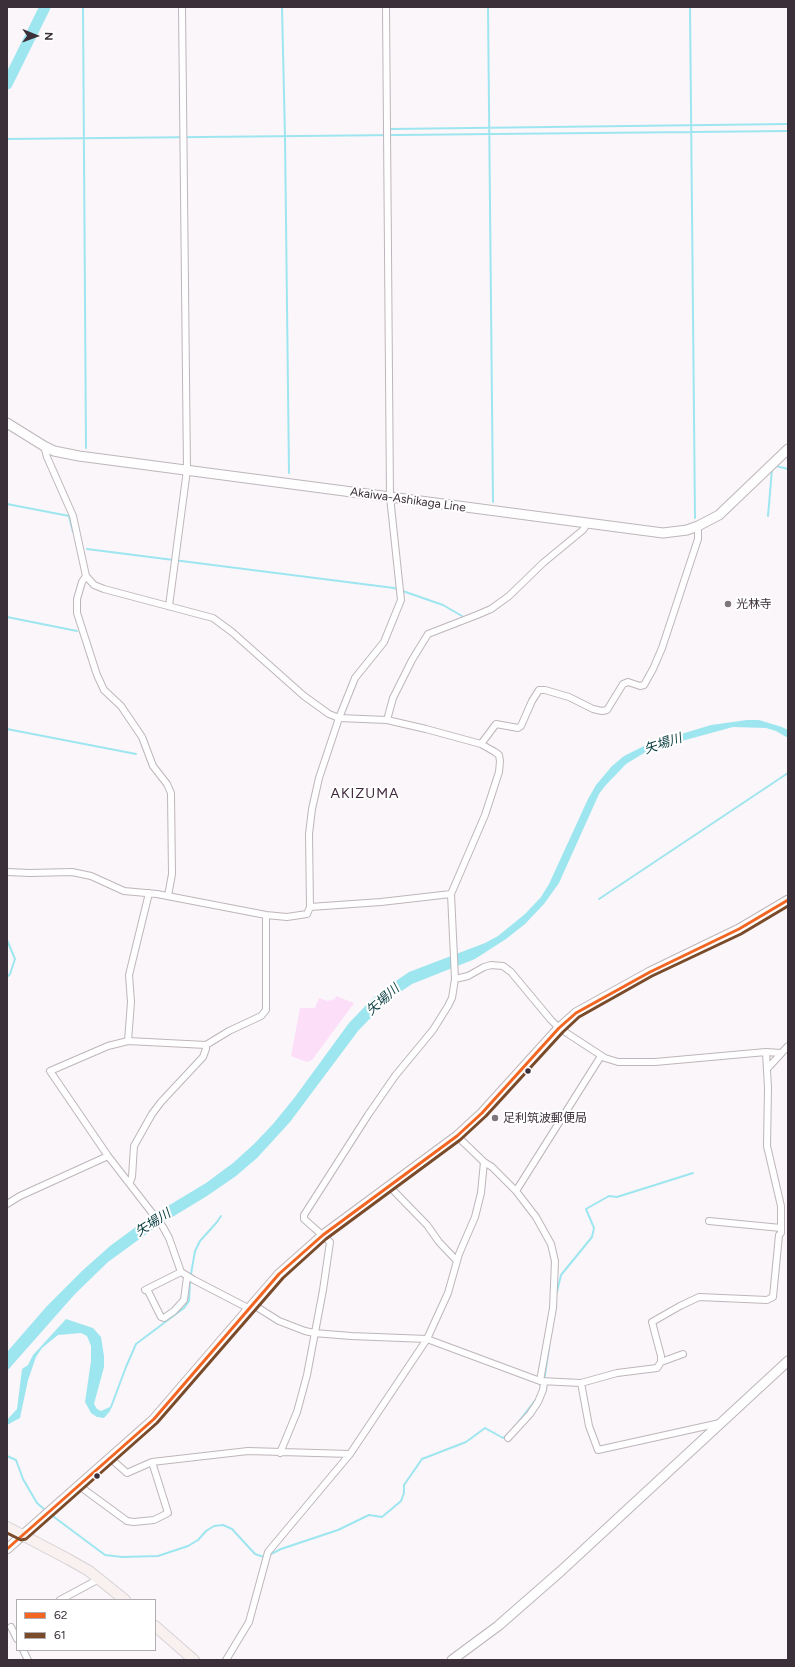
<!DOCTYPE html>
<html>
<head>
<meta charset="utf-8">
<style>
	body { margin:0 }
	#map { position:relative; width:795px; height:1667px; overflow:hidden; background:#fbf6fa; font-family:Figtree,sans-serif }
	canvas { display:block }
	.frame { position:absolute; inset:0; border:8px solid #3b303a; pointer-events:none }
	.legend { position:absolute; left:16px; top:1599px; width:140px; height:52px; box-sizing:border-box; background:#fff; border:1px solid #b1acb0; margin:0; padding:5px 7px; list-style:none; font-size:12px; color:#3b303a }
	.legend li { display:flex; align-items:center; gap:8px; height:20px }
	.legend b { width:20px; border:1px solid #b1acb0 }
	.north { position:absolute; left:16px; top:16px; width:40px; height:40px; -webkit-text-stroke:3px #fff; paint-order:stroke; rotate:91deg; font-size:11px; font-weight:700; line-height:16px; text-align:center; color:#3b303a }
	.north::after { content:''; display:block; margin:auto; width:14px; height:18px; background:#3b303a; clip-path:polygon(50% 0,100% 100%,50% 72%,0 100%) }
</style>
</head>
<body>
<div id="map">
<canvas width="795" height="1667"></canvas>
<div class="frame"></div>
<ul class="legend">
<li><b style="height:5px;background:#f26522"></b>62</li>
<li><b style="height:5px;background:#7a4b2a"></b>61</li>
</ul>
<div class="north">N</div>
</div>
<script>
const context = document.querySelector('canvas').getContext('2d');
context.lineJoin = 'round';
function fillPath(path, color) {
  context.fillStyle = color;
  context.fill(path, 'evenodd');
}
function poly(rows) {
  const path = new Path2D();
  for (const r of rows) {
    path.moveTo(r[0], r[1]);
    for (let i = 2; i < r.length; i += 2) path.lineTo(r[i], r[i + 1]);
  }
  return path;
}
function trace(path, color, width, dash) {
  context.strokeStyle = color;
  context.lineWidth = width;
  context.lineCap = dash ? 'butt' : 'round';
  context.setLineDash(dash || []);
  context.stroke(path);
}
function label(font, color, halo, rows, align = 'center') {
  context.font = font + ' Figtree,"Noto Sans JP",sans-serif';
  context.lineWidth = 4;
  context.setLineDash([]);
  context.textBaseline = 'middle';
  context.strokeStyle = halo;
  context.fillStyle = color;
  for (const [text, x, y, turn = 0] of rows) {
    context.save();
    context.translate(x, y);
    context.rotate((+turn || 0) * Math.PI / 180);
    context.textAlign = isNaN(turn) ? turn : align;
    if (halo) context.strokeText(text, 0, 0);
    context.fillText(text, 0, 0);
    context.restore();
  }
}
const green = poly([
	[336,996,354,1003,312,1060,307,1062,291,1056,300,1008,315,1008,319,998,327,1001,332,1000,335,999]
]);
const water = poly([
	[747,720,759,720,782,727,788,730,788,738,776,731,766,728,733,727,649,750,626,764,605,786,599,794,559,883,544,904,525,924,506,939,475,959,412,984,387,1001,358,1031,290,1122,257,1158,236,1176,207,1196,156,1227,108,1262,75,1294,7,1371,7,1352,47,1306,82,1271,110,1246,148,1218,206,1183,233,1163,254,1144,273,1124,295,1097,349,1023,377,994,409,972,485,943,498,936,525,914,541,897,549,884,588,799,596,785,612,766,624,756,648,744,711,725],
	[66,1319,93,1328,101,1337,104,1356,104,1367,94,1404,97,1409,101,1411,112,1406,110,1411,104,1418,97,1417,91,1413,85,1402,91,1361,91,1346,87,1336,81,1333,58,1335,42,1348,36,1357,28,1380,20,1418,7,1425,7,1420,17,1409,22,1369,28,1365,33,1355]
]);
const stream = poly([
	[83,7,86,448],
	[282,7,285,137,289,473],
	[488,7,493,502],
	[690,7,695,518],
	[391,129,788,124],
	[7,139,788,131],
	[776,466,788,469],
	[7,504,69,516,73,532],
	[768,516,772,469],
	[87,549,394,588,443,605,462,616],
	[7,617,77,631],
	[7,729,136,754],
	[599,899,788,773],
	[7,940,15,959,10,974,7,977],
	[191,1274,195,1251,200,1241,217,1222,221,1216],
	[557,1292,561,1275,592,1237,594,1228,586,1209,609,1196,617,1197,693,1173],
	[544,1381,549,1348],
	[111,1407,126,1367,136,1344,184,1308,189,1301,190,1282],
	[513,1429,537,1398],
	[7,1456,16,1460,23,1479,37,1503,45,1510],
	[50,1514,105,1555,122,1557,158,1556,188,1546,198,1540,206,1531,214,1526,223,1525,232,1529,255,1554,264,1557],
	[269,1555,281,1549,338,1530,369,1515,382,1517,401,1501,404,1493,404,1485,422,1459,466,1442,485,1428,503,1438,507,1435]
]);
const river = poly([
	[7,84,45,7]
]);
const street = poly([
	[44,446,47,457,73,516,86,576,94,585,104,589,213,618,232,632,304,696,329,714,339,718,387,720,426,729,481,744,495,752,499,755,500,761,499,772,485,815,451,894,455,979,452,998,448,1006,433,1030,395,1076,368,1115,304,1215,304,1219,330,1242,323,1290,307,1375,297,1412,280,1453],
	[86,576,82,582,77,599,77,613,97,675,104,690,121,706,142,737,153,766,167,784,171,793,172,874,168,896],
	[169,606,187,470,182,7],
	[387,720,393,698,412,660,428,634,477,615,491,609,509,596,543,563,583,530,587,524],
	[481,744,496,724,518,728,521,726,532,701,539,690,545,690,569,697,593,709,602,711,607,710,623,684,628,682,640,686,644,685,653,669,662,648,698,539,698,526],
	[7,872,30,873,72,872,91,876,124,891,157,894,266,915,287,917,307,914,310,907,309,834,312,809,319,778,339,718,355,678,384,642,401,600,390,497,386,7],
	[310,907,381,902,451,894],
	[455,979,468,976,484,967,491,965,503,966,511,972,551,1020,559,1028,605,1058,618,1062,655,1062,766,1052,781,1053],
	[128,1041,131,1002,129,975,149,893],
	[767,1069,788,1046],
	[457,1136,484,1162,492,1167,516,1191,536,1217,551,1244,555,1261,553,1308,540,1381],
	[130,1182,132,1177,134,1146,152,1114,161,1102,203,1057,206,1049,206,1045],
	[389,1186,427,1225,439,1242,457,1261],
	[516,1191,601,1056],
	[7,1204,20,1196,108,1156],
	[709,1221,781,1228],
	[147,1289,161,1317,164,1318,174,1311,184,1300,187,1277],
	[145,1290,181,1272],
	[252,1304,279,1321,305,1331,314,1333,351,1336,427,1339,540,1381,581,1383,617,1373,657,1368,661,1362,661,1356,652,1322,680,1306,699,1297,767,1300,773,1297,779,1235,781,1233,781,1206,767,1146,768,1088,766,1052],
	[248,1308,194,1280,181,1272,169,1238,163,1227,108,1156,50,1071,108,1046,128,1041,206,1045,229,1031,261,1016,266,1010,266,915],
	[661,1362,683,1354],
	[581,1383,589,1426,598,1450,720,1423],
	[508,1438,530,1414,538,1402,543,1390,544,1382],
	[110,1458,127,1473,152,1462,248,1451,350,1454],
	[78,1485,127,1521,134,1522,154,1520,168,1513,152,1462],
	[60,1600,99,1579],
	[11,1627,17,1639],
	[23,1650,28,1660],
	[226,1660,249,1622,268,1552,350,1454,427,1339,448,1293,459,1254,475,1217,481,1193,484,1162]
]);
const secondary = poly([
	[7,423,44,446,54,451,79,456,663,533,687,530,698,526,719,515,788,449],
	[7,1549,154,1419,279,1274,323,1235,457,1136,482,1113,559,1028,576,1013,650,972,739,929,788,900],
	[452,1660,498,1626,562,1570,788,1361]
]);
const primary = poly([
	[7,1527,68,1559,89,1571,125,1600],
	[155,1626,194,1660]
]);
const bus1 = poly([
	[7,1549,154,1419,279,1274,323,1235,457,1136,482,1113,559,1028,576,1013,650,972,739,929,788,900]
]);
const bus2 = poly([
	[7,1533,21,1540,26,1539,157,1423,283,1278,326,1239,460,1140,486,1116,563,1032,579,1017,652,976,741,934,788,906]
]);
const markers = [
	[728,604,4,"#7e757d"],
	[528,1071,3.5,"#3b303a"],
	[495,1118,4,"#7e757d"],
	[97,1476,3.5,"#3b303a"]
];
const streetNames = [
	["Akaiwa-Ashikaga Line",408,500,8]
];
const poiNames = [
	["光林寺",736,604],
	["足利筑波郵便局",503,1118]
];
const waterNames = [
	["矢場川",663,744,-18],
	["矢場川",383,1000,-42],
	["矢場川",153,1223,-33]
];
const quarterNames = [
	["AKIZUMA",365,794]
];
fillPath(green, '#fcdef8');
fillPath(water, '#9ee6ef');
trace(stream, '#9ee6ef', 2);
trace(river, '#9ee6ef', 11);
trace(street, '#bdb6bc', 8);
trace(secondary, '#bdb6bc', 11);
trace(primary, '#d6d2d6', 12);
trace(street, '#fefefe', 6);
trace(secondary, '#fefefe', 9);
trace(primary, '#f8f1ef', 10);
trace(bus1, '#f26522', 3);
trace(bus2, '#7a4b2a', 3);
for (const [x, y, r, color] of markers) {
  const dot = new Path2D();
  dot.arc(x, y, r, 0, 2 * Math.PI);
  context.fillStyle = color;
  context.fill(dot);
  trace(dot, '#fff', 1.5);
}
label('12px', '#3b303a', '#fff', streetNames);
label('12px', '#3b303a', '#fff', poiNames, 'left');
label('italic 13px', '#073b3f', '#fff', waterNames);
context.letterSpacing = '1px';
label('14px', '#41293e', '#fff', quarterNames);
context.letterSpacing = '0px';
</script>
</body>
</html>
